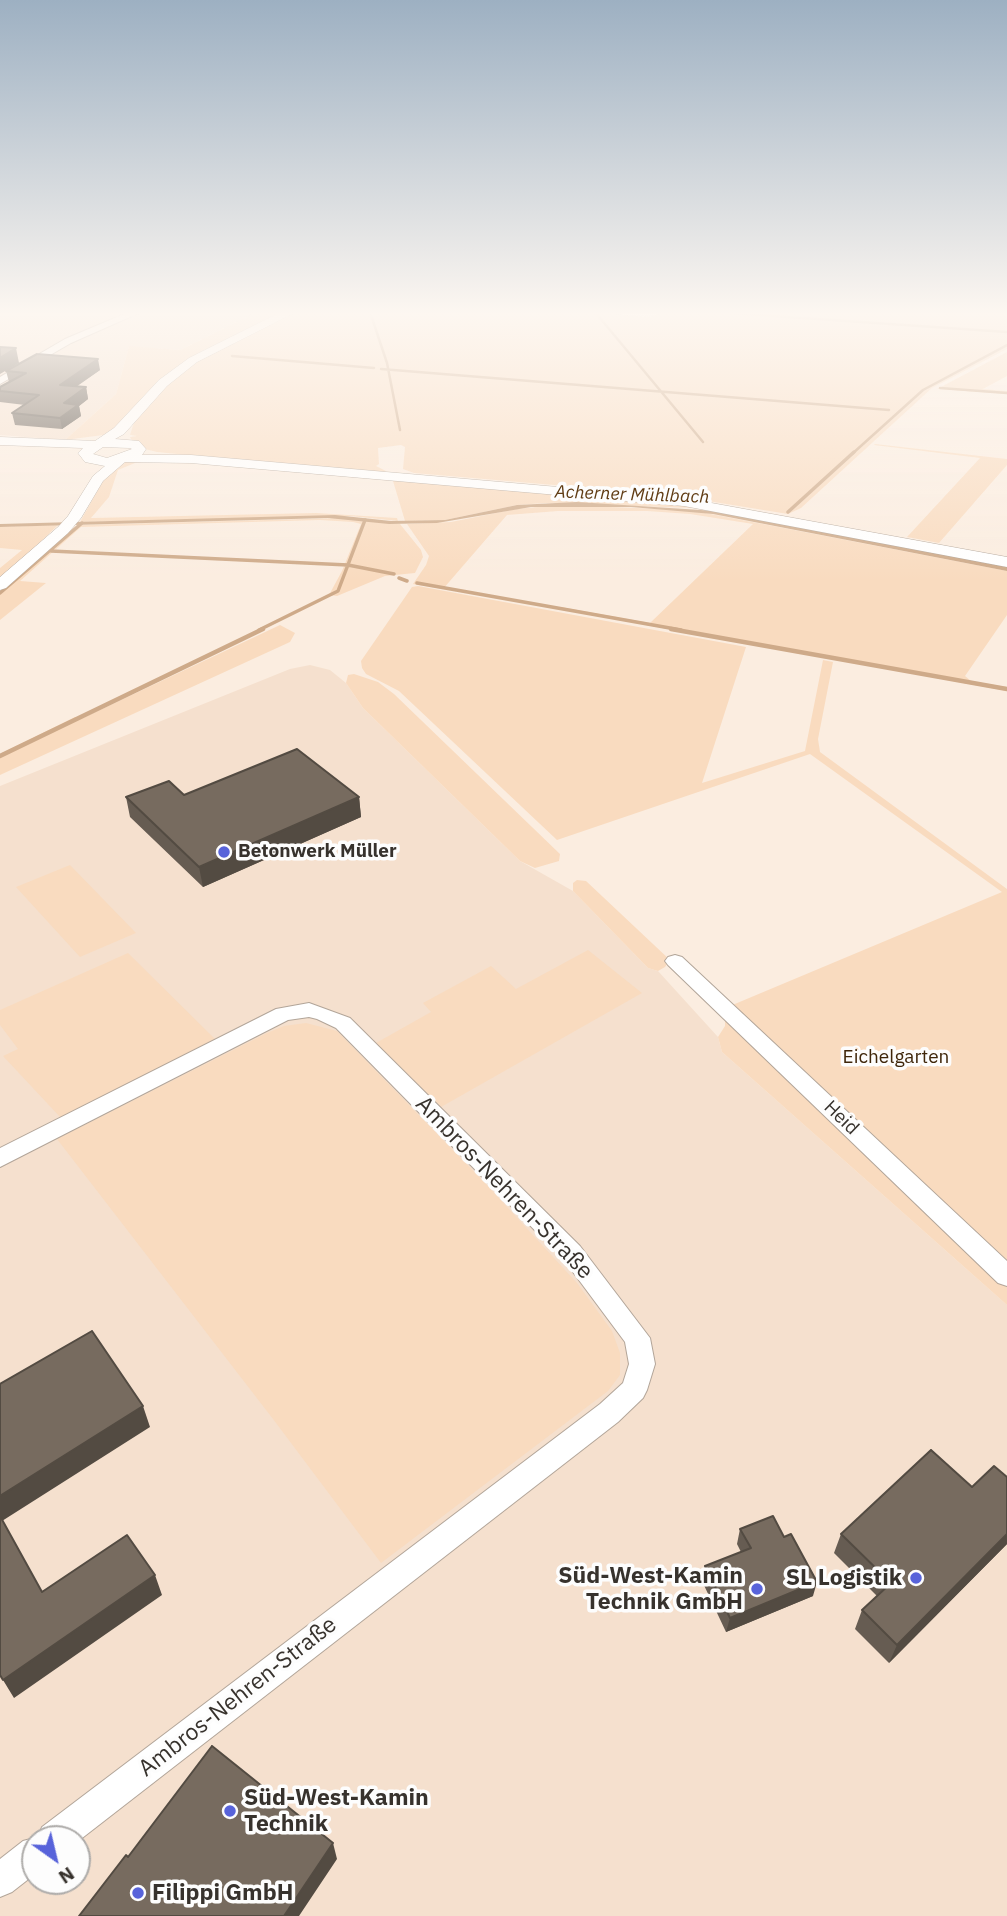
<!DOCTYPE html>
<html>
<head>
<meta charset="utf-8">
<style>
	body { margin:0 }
	#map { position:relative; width:1007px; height:1916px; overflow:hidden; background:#fbede0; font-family:"IBM Plex Sans",sans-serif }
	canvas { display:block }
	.north { position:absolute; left:21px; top:1825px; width:70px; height:70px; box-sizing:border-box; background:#fdfdfd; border:2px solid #aeacaa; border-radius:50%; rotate:146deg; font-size:19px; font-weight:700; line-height:28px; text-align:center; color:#37322d }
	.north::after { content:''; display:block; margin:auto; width:24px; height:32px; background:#5863da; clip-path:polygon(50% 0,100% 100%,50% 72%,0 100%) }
</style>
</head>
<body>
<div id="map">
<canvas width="1007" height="1916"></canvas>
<div class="north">N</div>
</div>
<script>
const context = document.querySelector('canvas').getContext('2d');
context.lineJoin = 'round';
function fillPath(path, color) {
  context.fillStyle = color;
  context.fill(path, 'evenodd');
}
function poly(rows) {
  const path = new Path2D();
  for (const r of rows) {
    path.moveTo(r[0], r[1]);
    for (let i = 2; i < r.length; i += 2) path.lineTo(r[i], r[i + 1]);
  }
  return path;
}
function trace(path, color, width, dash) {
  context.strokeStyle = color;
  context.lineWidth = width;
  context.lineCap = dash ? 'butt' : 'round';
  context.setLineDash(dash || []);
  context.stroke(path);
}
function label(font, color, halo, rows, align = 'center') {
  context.font = font + ' "IBM Plex Sans",sans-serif';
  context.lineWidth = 7;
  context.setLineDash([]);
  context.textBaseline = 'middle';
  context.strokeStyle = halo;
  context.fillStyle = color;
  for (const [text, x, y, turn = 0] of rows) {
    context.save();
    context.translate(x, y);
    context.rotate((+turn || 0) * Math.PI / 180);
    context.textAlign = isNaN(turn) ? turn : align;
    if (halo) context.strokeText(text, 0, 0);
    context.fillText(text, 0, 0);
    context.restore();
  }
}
const built = poly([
	[0,312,256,312,180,350,129,347,116,394,65,440,0,435],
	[310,665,330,670,346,683,363,708,520,861,573,891,648,968,658,971,718,1037,722,1052,1007,1305,1007,1916,0,1916,0,786,290,669],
	[35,1839,77,1839,77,1881,35,1881]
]);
const green = poly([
	[256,312,285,312,202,351,173,370,111,434,65,440,116,394,129,346,180,350],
	[297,312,616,312,614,314,647,317,656,315,655,312,1007,312,1007,349,932,388,801,508,788,514,671,495,414,473,403,469,405,447,401,445,378,448,379,464,376,466,386,471,380,474,157,452,145,449,131,439,130,437,137,436,130,435,135,419,172,379,192,364],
	[1007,352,1007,376,983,389,1007,391,1007,394,937,389],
	[875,444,1007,459,1007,465,939,543,907,537,980,458,874,445],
	[131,460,152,461,135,463,118,470,109,497,91,518,316,513,397,518,398,521,350,516,80,522,104,479,118,464],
	[396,480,703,507,1007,564,1007,567,694,508,546,503,517,505,445,520,405,521,393,481],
	[558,505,690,510,1007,571,1007,615,965,676,971,681,1007,687,1007,691,559,609,561,607,650,623,753,524,690,514,647,511,558,511,507,515,443,589,413,584,426,565,429,556,407,524,451,522,516,509],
	[340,518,400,524,421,550,423,557,415,573,385,576,337,596,329,595,342,571,361,524,353,522,320,520,81,527,20,581,46,583,0,620,0,591,78,525],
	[58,525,26,556,0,578,0,568,22,550,0,548,0,527],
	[418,586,746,647,702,783,805,751,823,660,833,662,818,739,820,752,1007,889,1007,1305,722,1052,718,1037,725,1026,725,1014,730,1006,1002,892,810,754,557,840,399,691,366,674,362,668,361,661,412,587],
	[280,625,295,633,290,642,0,775,0,754,75,717,83,718],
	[354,674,378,682,394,694,560,854,559,861,535,868,520,861,363,708,346,683,348,675],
	[70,865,136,933,80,957,16,887],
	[577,880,586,881,670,960,665,967,658,971,648,968,573,891,573,883],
	[588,950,642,993,441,1107,376,1043,431,1012,423,1003,491,966,516,989],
	[128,953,215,1039,61,1118,3,1056,18,1049,0,1025,0,1010],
	[306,1023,337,1031,484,1182,577,1283,612,1331,620,1353,620,1375,608,1391,381,1563,273,1419,57,1139,267,1033,284,1026]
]);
const water = poly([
	[577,502,716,511,1007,567,1007,571,713,514,631,507,531,507,437,523,389,524,328,518,0,527,0,524,335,515,391,521,445,520,517,505]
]);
const streamFar2 = poly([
	[370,312,387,363,400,430],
	[595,312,703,442],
	[715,312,1007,332],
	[232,356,374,368],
	[381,369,889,410],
	[940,388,1007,393],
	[852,454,923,390,1007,345]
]);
const streamFar1 = poly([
	[788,512,854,452],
	[51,551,348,565,394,574],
	[399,578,407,581],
	[417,583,681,630],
	[0,593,82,523],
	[259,630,338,591,365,520]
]);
const stream = poly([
	[671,629,1007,689],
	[0,756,263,629]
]);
const minor = poly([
	[129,312,141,312,71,343,0,384,0,377,65,339,129,312],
	[675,955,682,957,1007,1261,1007,1286,998,1283,668,965,665,961,668,957,675,955],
	[309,1003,350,1018,580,1246,650,1338,655,1364,647,1390,643,1398,618,1422,77,1842,77,1839,35,1839,35,1874,12,1892,0,1897,0,1859,23,1841,38,1837,42,1827,600,1404,623,1383,629,1364,625,1342,564,1260,336,1028,317,1019,309,1017,288,1020,0,1167,0,1148,276,1009,309,1003]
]);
const tertiary = poly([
	[281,312,296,312,197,362,167,386,124,434,115,439,139,441,146,449,142,455,191,455,684,498,1007,557,1007,567,684,506,191,463,125,462,103,481,81,518,68,533,6,588,0,590,0,577,58,527,68,516,93,476,105,466,85,462,78,453,83,448,0,445,0,437,95,441,114,428,159,380,189,358,281,312],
	[103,447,130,448,132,449,107,458,93,454,103,447]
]);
const wall = poly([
	[100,370,76,387,86,387,88,399,79,406,81,416,62,429,15,425,12,413,25,405,0,402,0,387,9,382,6,371],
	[184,795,359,797,361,817,203,887,130,817,126,797],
	[1007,1477,1007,1544,889,1663,855,1629,862,1610,877,1596,834,1553,841,1534,972,1487],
	[740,1529,813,1596,726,1632,702,1581,705,1566,741,1552,737,1544]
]);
const shadedWall = poly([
	[16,348,19,363,0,374,0,358],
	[98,359,100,370,62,396,60,385],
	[86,387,88,399,79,406,81,416,62,429,60,418,64,403],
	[359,797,361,817,203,887,199,867],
	[143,1406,150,1427,2,1521,0,1518,0,1496],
	[1007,1534,1007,1544,889,1663,897,1645],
	[155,1575,162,1595,14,1698,3,1680],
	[817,1582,813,1596,726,1632,730,1618],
	[333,1843,337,1859,299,1916,284,1916]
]);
const building = poly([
	[0,347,16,348,0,358,0,347],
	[37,354,98,359,60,385,86,387,64,403,78,405,60,418,12,413,39,395,0,391,0,387,26,373,6,371,37,354],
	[297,749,359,797,199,867,126,797,169,781,184,795,297,749],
	[92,1331,143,1406,0,1496,0,1384,92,1331],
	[931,1450,972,1487,994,1466,1007,1477,1007,1534,897,1645,862,1610,891,1583,841,1534,931,1450],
	[0,1516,42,1592,127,1535,155,1575,3,1680,0,1675,0,1516],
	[773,1516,784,1537,791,1534,817,1582,730,1618,705,1566,751,1548,740,1529,773,1516],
	[212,1746,333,1843,284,1916,79,1916,126,1855,128,1857,212,1746]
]);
const markers = [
	[224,852,7,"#5863da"],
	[916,1578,7,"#5863da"],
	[757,1589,7,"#5863da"],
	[230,1811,7,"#5863da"],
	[138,1893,7,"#5863da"]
];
const farWaternames = [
	["Acherner Mühlbach",632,495,2]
];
const poiNames = [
	["Betonwerk Müller",238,852]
];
const parkNames = [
	["Eichelgarten",896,1058]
];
const streetNames = [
	["Heid",841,1118,44]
];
const nearStreetnames = [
	["Ambros-Nehren-Straße",504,1188,46],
	["Ambros-Nehren-Straße",238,1697,-38]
];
const nearPoinames = [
	["Süd-West-Kamin",743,1576],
	["Technik GmbH",743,1602],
	["SL Logistik",902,1578],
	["Süd-West-Kamin",244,1798,"left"],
	["Technik",244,1824,"left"],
	["Filippi GmbH",152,1893,"left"]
];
fillPath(built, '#f5e0ce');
fillPath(green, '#f9dbbf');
fillPath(water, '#ceaa89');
trace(streamFar2, '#ceaa89', 2.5);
trace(streamFar1, '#ceaa89', 3.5);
trace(stream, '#ceaa89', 4.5);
trace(minor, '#b2a599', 2);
trace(tertiary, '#b2a599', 1);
fillPath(minor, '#fff');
fillPath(tertiary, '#fff');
fillPath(wall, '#665c52');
fillPath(shadedWall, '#534b42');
fillPath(building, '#776b5f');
trace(building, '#534b42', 2);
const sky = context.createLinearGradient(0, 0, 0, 581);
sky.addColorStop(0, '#9db0c2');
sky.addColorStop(0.54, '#fdf7f1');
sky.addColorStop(1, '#fdf7f100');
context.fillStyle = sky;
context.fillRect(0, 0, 1007, 581);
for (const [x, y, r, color] of markers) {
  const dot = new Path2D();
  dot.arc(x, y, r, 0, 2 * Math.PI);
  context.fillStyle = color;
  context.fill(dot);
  trace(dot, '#fdfdfd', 2.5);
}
label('italic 18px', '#603c14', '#fdfdfd', farWaternames);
label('bold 19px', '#37322d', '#fdfdfd', poiNames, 'left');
label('19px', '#3f260a', '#fdfdfd', parkNames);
label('19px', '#37322d', '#fdfdfd', streetNames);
label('23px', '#37322d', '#fdfdfd', nearStreetnames);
label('bold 23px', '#37322d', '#fdfdfd', nearPoinames, 'right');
</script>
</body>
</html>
